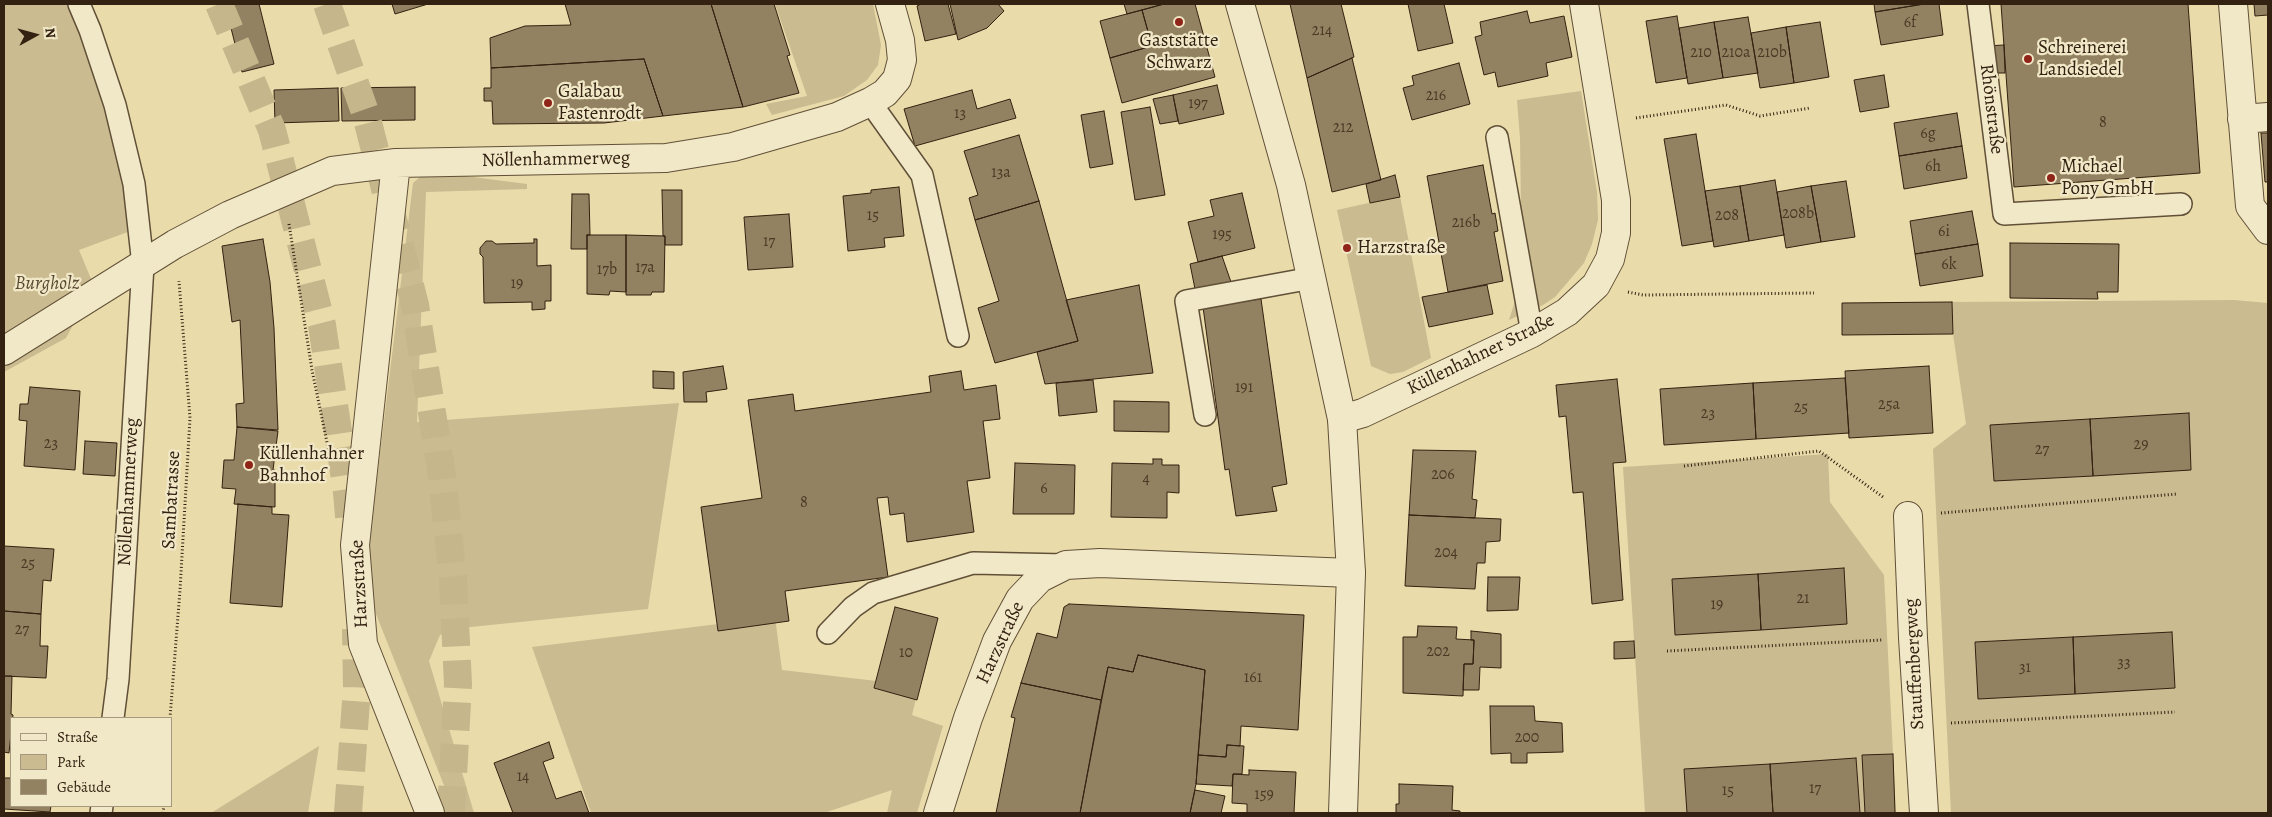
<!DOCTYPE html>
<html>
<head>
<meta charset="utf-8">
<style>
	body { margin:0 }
	#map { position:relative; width:2272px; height:817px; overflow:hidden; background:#e9dbaa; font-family:Alegreya,serif }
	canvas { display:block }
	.frame { position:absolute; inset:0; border:5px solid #332111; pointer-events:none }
	.legend { position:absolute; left:10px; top:717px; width:162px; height:90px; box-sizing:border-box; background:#f1e8c8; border:1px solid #a5987f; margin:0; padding:6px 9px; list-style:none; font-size:15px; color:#332111 }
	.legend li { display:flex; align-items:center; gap:10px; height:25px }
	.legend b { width:25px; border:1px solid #a5987f }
	.north { position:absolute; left:10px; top:10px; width:50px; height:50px; -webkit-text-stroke:4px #f1e8c8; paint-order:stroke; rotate:83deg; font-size:14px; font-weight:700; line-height:20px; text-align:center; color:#332111 }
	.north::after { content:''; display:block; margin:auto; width:18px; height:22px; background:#332111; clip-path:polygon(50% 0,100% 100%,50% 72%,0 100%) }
</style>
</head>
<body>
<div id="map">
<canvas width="2272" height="817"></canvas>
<div class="frame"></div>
<ul class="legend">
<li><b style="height:6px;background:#f1e8c8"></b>Straße</li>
<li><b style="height:14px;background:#cabb90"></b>Park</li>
<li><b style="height:14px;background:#928261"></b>Gebäude</li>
</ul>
<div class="north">N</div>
</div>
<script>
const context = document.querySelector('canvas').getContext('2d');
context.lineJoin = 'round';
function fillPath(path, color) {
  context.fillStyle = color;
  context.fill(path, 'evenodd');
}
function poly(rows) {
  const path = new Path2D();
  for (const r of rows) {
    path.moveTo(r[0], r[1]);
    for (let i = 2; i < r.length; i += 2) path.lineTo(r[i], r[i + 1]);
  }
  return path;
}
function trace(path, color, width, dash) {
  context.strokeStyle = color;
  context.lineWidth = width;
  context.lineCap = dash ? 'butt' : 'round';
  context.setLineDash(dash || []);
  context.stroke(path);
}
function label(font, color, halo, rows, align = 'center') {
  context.font = font + ' Alegreya,serif';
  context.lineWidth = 4.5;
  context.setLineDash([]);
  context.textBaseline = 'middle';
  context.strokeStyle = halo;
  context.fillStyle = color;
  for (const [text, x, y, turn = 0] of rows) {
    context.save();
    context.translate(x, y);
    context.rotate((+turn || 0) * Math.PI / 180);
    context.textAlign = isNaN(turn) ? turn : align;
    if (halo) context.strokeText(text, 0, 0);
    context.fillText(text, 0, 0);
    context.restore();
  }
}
const green = poly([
	[4,4,71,4,103,101,133,230,79,250,94,286,66,338,4,372],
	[775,4,873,4,881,45,878,65,867,80,844,96,772,115,766,104,807,96],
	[1581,91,1597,192,1598,220,1592,244,1584,263,1555,297,1543,305,1509,320,1522,279,1520,138,1517,100],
	[465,176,527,184,527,189,426,192,417,422,679,403,648,609,451,629,440,635,429,661,474,813,455,813,374,609,367,560,413,183,420,177],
	[1400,196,1431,358,1403,372,1390,374,1371,366,1337,210],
	[2234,300,2268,303,2268,813,1951,813,1933,449,1966,424,1953,334,1952,302],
	[1828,454,1830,502,1884,575,1896,813,1645,813,1623,467],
	[775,617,782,670,919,686,912,715,943,726,917,813,887,813,892,790,824,813,591,813,532,647],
	[319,746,308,813,211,813]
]);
const building = poly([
	[225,4,259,4,274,64,242,72,225,4],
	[392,4,428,4,395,14,392,4],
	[565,4,711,4,743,107,663,116,644,59,491,68,490,38,525,26,571,25,565,4],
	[711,4,774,4,790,55,787,56,799,93,743,107,711,4],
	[921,4,948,4,956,34,925,41,917,6,921,4],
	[950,4,998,4,1004,11,987,28,958,40,950,4],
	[1124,4,1164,4,1127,14,1124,4],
	[1164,4,1195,4,1215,77,1122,103,1110,58,1152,46,1142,10,1164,4],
	[1290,4,1341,4,1354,57,1307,78,1290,4],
	[1408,4,1444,4,1453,43,1418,51,1408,4],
	[1874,4,1924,4,1875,12,1874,4],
	[1924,4,1939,4,1943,35,1881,45,1875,12,1924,4],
	[2001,4,2188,4,2200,173,2014,187,2001,4],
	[2254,4,2268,4,2268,15,2255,16,2254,4],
	[1142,10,1152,46,1110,58,1100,21,1142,10],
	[1527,11,1530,23,1564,16,1572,57,1546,63,1548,76,1498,87,1495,72,1484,75,1475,37,1482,35,1480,22,1527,11],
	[1677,16,1687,78,1656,83,1646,21,1677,16],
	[1748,17,1758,73,1723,78,1714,22,1748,17],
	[1714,22,1723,78,1688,84,1679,28,1714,22],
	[1820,22,1829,77,1794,83,1786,27,1820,22],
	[1786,27,1794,83,1760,88,1751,33,1786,27],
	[2004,45,2005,73,1989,73,1987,46,2004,45],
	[1352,58,1381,180,1332,192,1307,78,1352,58],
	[644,59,663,116,604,123,493,124,492,101,484,101,484,88,491,88,491,68,644,59],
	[1459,63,1470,104,1412,120,1403,88,1414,85,1412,76,1459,63],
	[1884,75,1889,107,1860,112,1854,80,1884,75],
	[1217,85,1224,114,1179,124,1173,95,1217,85],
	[415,87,415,120,342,121,341,88,415,87],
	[338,88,339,121,275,123,274,90,338,88],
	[972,90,977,109,1010,99,1016,118,915,146,904,109,972,90],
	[1173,95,1178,121,1160,124,1153,99,1173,95],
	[1150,107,1165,195,1135,200,1121,112,1150,107],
	[1104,111,1113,164,1090,168,1081,115,1104,111],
	[1957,113,1962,146,1899,156,1894,123,1957,113],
	[2261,133,2268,133,2268,182,2265,182,2261,133],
	[1696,134,1713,241,1682,246,1664,139,1696,134],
	[1019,135,1039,201,975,220,969,198,978,195,964,151,1019,135],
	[1962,146,1967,178,1904,189,1899,156,1962,146],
	[1483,165,1492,214,1495,213,1498,231,1494,232,1503,281,1448,292,1427,176,1483,165],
	[1395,175,1400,197,1370,203,1366,184,1395,175],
	[1775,180,1784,235,1749,241,1740,186,1775,180],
	[1846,181,1855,237,1821,242,1811,186,1846,181],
	[1740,186,1749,241,1714,247,1705,191,1740,186],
	[1811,186,1821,242,1786,248,1777,192,1811,186],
	[899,187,904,236,884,238,885,247,848,251,843,196,871,193,871,190,899,187],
	[662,190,682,190,682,245,665,245,665,236,663,236,662,190],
	[1242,193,1255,248,1198,262,1188,222,1214,216,1210,200,1242,193],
	[572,194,589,194,590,235,587,235,587,249,571,249,572,194],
	[1039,201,1078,341,995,363,978,308,999,301,975,220,1039,201],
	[1972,211,1978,244,1915,254,1910,221,1972,211],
	[789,214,793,267,748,270,744,217,789,214],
	[587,235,626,235,626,292,610,291,609,295,587,294,587,235],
	[626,235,665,236,664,292,652,292,651,295,626,295,626,235],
	[263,239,270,282,274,328,278,430,237,427,236,404,244,403,240,320,232,322,222,246,263,239],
	[534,239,537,239,537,266,551,265,551,301,545,301,545,309,532,310,532,302,484,303,483,257,480,254,480,248,486,241,492,241,496,244,534,243,534,239],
	[2010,243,2119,244,2118,292,2097,292,2098,299,2010,298,2010,243],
	[1978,244,1983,276,1920,286,1915,254,1978,244],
	[1222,256,1232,285,1195,289,1190,264,1222,256],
	[1139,285,1153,373,1045,384,1037,352,1078,341,1066,300,1139,285],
	[1487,285,1493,314,1429,327,1422,297,1487,285],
	[1261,299,1287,484,1272,487,1277,511,1236,516,1229,469,1225,470,1203,307,1261,299],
	[1952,302,1953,334,1842,335,1842,303,1952,302],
	[723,366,727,389,706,392,707,402,684,402,683,372,723,366],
	[1929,366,1933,433,1849,438,1845,371,1929,366],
	[653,371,674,372,674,389,653,388,653,371],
	[961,371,964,390,996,385,1000,419,983,421,990,478,967,481,974,532,907,542,904,513,890,515,888,497,877,498,888,577,785,591,789,621,718,631,701,507,762,498,748,400,793,394,795,411,931,392,929,376,961,371],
	[1845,378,1849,433,1756,439,1753,383,1845,378],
	[1617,379,1626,462,1613,463,1623,600,1592,604,1583,492,1573,493,1566,416,1559,417,1556,385,1617,379],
	[1093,380,1097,412,1059,416,1056,383,1093,380],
	[1753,383,1756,439,1664,445,1660,389,1753,383],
	[30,387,80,391,75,470,24,466,27,421,19,420,20,404,28,404,30,387],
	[1114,401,1169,402,1169,432,1114,431,1114,401],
	[2189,413,2191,470,2093,476,2090,419,2189,413],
	[2090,419,2093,476,1994,481,1990,425,2090,419],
	[237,427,278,431,273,470,275,470,275,507,234,504,236,489,222,488,224,460,234,460,237,427],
	[85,441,117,443,115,476,83,474,85,441],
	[1413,450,1476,451,1472,499,1477,500,1475,518,1409,515,1413,450],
	[1153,459,1162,459,1162,465,1179,465,1179,493,1167,492,1167,518,1111,517,1112,463,1153,464,1153,459],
	[1015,463,1075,465,1074,514,1013,514,1015,463],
	[238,504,272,507,272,514,289,515,282,607,230,603,238,504],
	[1409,515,1501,519,1500,541,1486,542,1485,563,1477,563,1475,589,1405,586,1409,515],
	[4,546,54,549,51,581,43,580,41,614,4,611,4,546],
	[1844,568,1847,624,1761,630,1758,574,1844,568],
	[1758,574,1761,630,1675,635,1672,579,1758,574],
	[1488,577,1520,577,1518,610,1487,611,1488,577],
	[1069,604,1304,615,1298,730,1241,726,1240,746,1227,745,1226,757,1198,755,1205,670,1138,655,1133,672,1108,667,1101,700,1021,683,1037,633,1057,638,1064,607,1069,604],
	[895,607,938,618,917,700,874,688,895,607],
	[4,611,41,614,40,646,48,646,46,678,4,676,4,611],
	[1418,626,1457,627,1456,639,1474,640,1473,664,1464,664,1463,696,1403,693,1403,637,1417,637,1418,626],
	[1471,631,1501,634,1501,668,1480,667,1479,690,1463,690,1464,664,1473,664,1474,640,1471,640,1471,631],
	[2172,632,2175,688,2075,694,2073,637,2172,632],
	[2073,637,2075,694,1978,699,1975,642,2073,637],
	[1634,641,1635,658,1614,659,1614,642,1634,641],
	[1138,655,1205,670,1196,784,1190,813,1080,813,1108,667,1133,672,1138,655],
	[4,676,12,676,11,714,13,715,9,753,4,752,4,676],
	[1021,683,1101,700,1080,813,996,813,1015,718,1011,717,1021,683],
	[1490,706,1534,706,1535,721,1562,723,1563,752,1527,753,1527,763,1511,763,1511,753,1491,754,1490,706],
	[549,742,554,758,543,762,556,799,581,791,589,813,513,813,494,763,549,742],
	[1227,745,1244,746,1242,774,1233,774,1232,786,1196,784,1198,755,1226,757,1227,745],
	[1893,754,1895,813,1865,813,1862,755,1893,754],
	[1856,758,1860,813,1773,813,1770,764,1856,758],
	[1770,764,1773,813,1687,813,1684,769,1770,764],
	[1249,770,1296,772,1294,813,1247,813,1247,804,1232,803,1233,774,1249,775,1249,770],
	[4,778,11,778,11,806,51,806,50,812,4,809,4,778],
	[1399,784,1453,786,1452,810,1460,811,1460,813,1396,813,1396,804,1399,804,1399,784],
	[1195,790,1225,796,1221,813,1190,813,1195,790]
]);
const trunkTunnel = poly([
	[219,4,272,130,322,325,347,492,350,528],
	[327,4,366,115,415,305,442,476,453,580,458,684,451,813],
	[348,813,357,687,356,629]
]);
const path = poly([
	[1636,118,1726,105,1760,116,1810,108],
	[289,224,312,370,330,457],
	[1628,292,1643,295,1814,293],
	[1684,466,1819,451,1883,497],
	[1941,513,2177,494],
	[1667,651,1882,640],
	[170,718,180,590,190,418,179,281],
	[1951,723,2175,712],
	[163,813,164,806]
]);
const service = poly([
	[79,4,90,30,115,105,134,184,143,265,118,679,113,718],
	[1978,4,2004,214,2181,204],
	[870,102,922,175,958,336],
	[1497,137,1532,333],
	[1205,415,1186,301,1312,278],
	[828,633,853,607,873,593,973,563,1065,565],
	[101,813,102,806]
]);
const minor = poly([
	[2233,4,2250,206,2268,230],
	[2242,119,2268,117],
	[396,163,355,545,363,644,430,813],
	[4,351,175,244,230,215,332,171,396,163,666,158,733,147,837,117,870,102,885,93,897,79,902,60,900,40,890,4],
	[1342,419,1363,413,1532,333,1567,312,1596,285,1610,259,1616,233,1616,200,1584,4],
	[1908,516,1913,638,1924,813],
	[938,813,968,718,997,641,1020,599,1040,578,1066,565,1100,563,1351,573]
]);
const tertiary = poly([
	[1240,4,1291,185,1342,419,1351,573,1343,813]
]);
const markers = [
	[1179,22,5,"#8f2418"],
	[2028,59,5,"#8f2418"],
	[548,103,5,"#8f2418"],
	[2051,178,5,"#8f2418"],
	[1347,248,5,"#8f2418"],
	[249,465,5,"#8f2418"]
];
const numberNames = [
	["6f",1910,23],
	["214",1322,31],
	["210",1701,53],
	["210a",1736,53],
	["210b",1772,53],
	["216",1436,96],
	["197",1198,104],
	["13",960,114],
	["8",2103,123],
	["212",1343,128],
	["6g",1928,134],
	["6h",1933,167],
	["13a",1001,173],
	["208b",1798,214],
	["15",873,216],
	["208",1727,216],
	["216b",1466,223],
	["6i",1944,232],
	["195",1222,235],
	["17",769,242],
	["6k",1949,265],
	["17a",645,268],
	["17b",607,270],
	["19",517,284],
	["191",1244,388],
	["25a",1889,405],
	["25",1801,408],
	["23",1708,414],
	["23",51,444],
	["29",2141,445],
	["27",2042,450],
	["206",1443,475],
	["4",1146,479],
	["6",1044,489],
	["8",804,503],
	["204",1446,553],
	["25",28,564],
	["21",1803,599],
	["19",1717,605],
	["27",22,630],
	["202",1438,652],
	["10",906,653],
	["33",2124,663],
	["31",2025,668],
	["161",1253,678],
	["200",1527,738],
	["14",523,777],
	["17",1815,789],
	["15",1728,791],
	["159",1264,795]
];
const poiNames = [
	["Gaststätte",1179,41,"center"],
	["Schwarz",1179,63,"center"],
	["Schreinerei",2038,48],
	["Landsiedel",2038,70],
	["Galabau",558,92],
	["Fastenrodt",558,114],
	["Michael",2061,167],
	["Pony GmbH",2061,189],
	["Harzstraße",1357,248],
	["Küllenhahner",259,454],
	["Bahnhof",259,476]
];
const streetNames = [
	["Rhönstraße",1991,109,83],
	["Nöllenhammerweg",556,160,-1],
	["Küllenhahner Straße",1481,355,-26],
	["Nöllenhammerweg",129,492,-87],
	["Sambatrasse",172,500,-87],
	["Harzstraße",360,584,-93],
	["Harzstraße",1001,643,-65],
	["Stauffenbergweg",1915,664,-93]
];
const parkNames = [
	["Burgholz",47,284]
];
fillPath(green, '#cabb90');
fillPath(building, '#928261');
trace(building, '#332111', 1);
trace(trunkTunnel, '#c5b68b', 28, [28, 14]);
trace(service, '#605037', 24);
trace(minor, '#605037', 30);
trace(tertiary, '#605037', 30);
trace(path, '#332111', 3, [1, 2.5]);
trace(service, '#f1e8c8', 21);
trace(minor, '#f1e8c8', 28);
trace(tertiary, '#f1e8c8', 28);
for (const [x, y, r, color] of markers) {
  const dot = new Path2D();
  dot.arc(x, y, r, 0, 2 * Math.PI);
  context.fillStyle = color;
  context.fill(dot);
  trace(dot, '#f1e8c8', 2);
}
label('16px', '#4b3925', null, numberNames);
label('19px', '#332111', '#f1e8c8', poiNames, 'left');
label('19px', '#332111', '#f1e8c8', streetNames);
label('italic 19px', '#594831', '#f1e8c8', parkNames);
</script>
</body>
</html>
